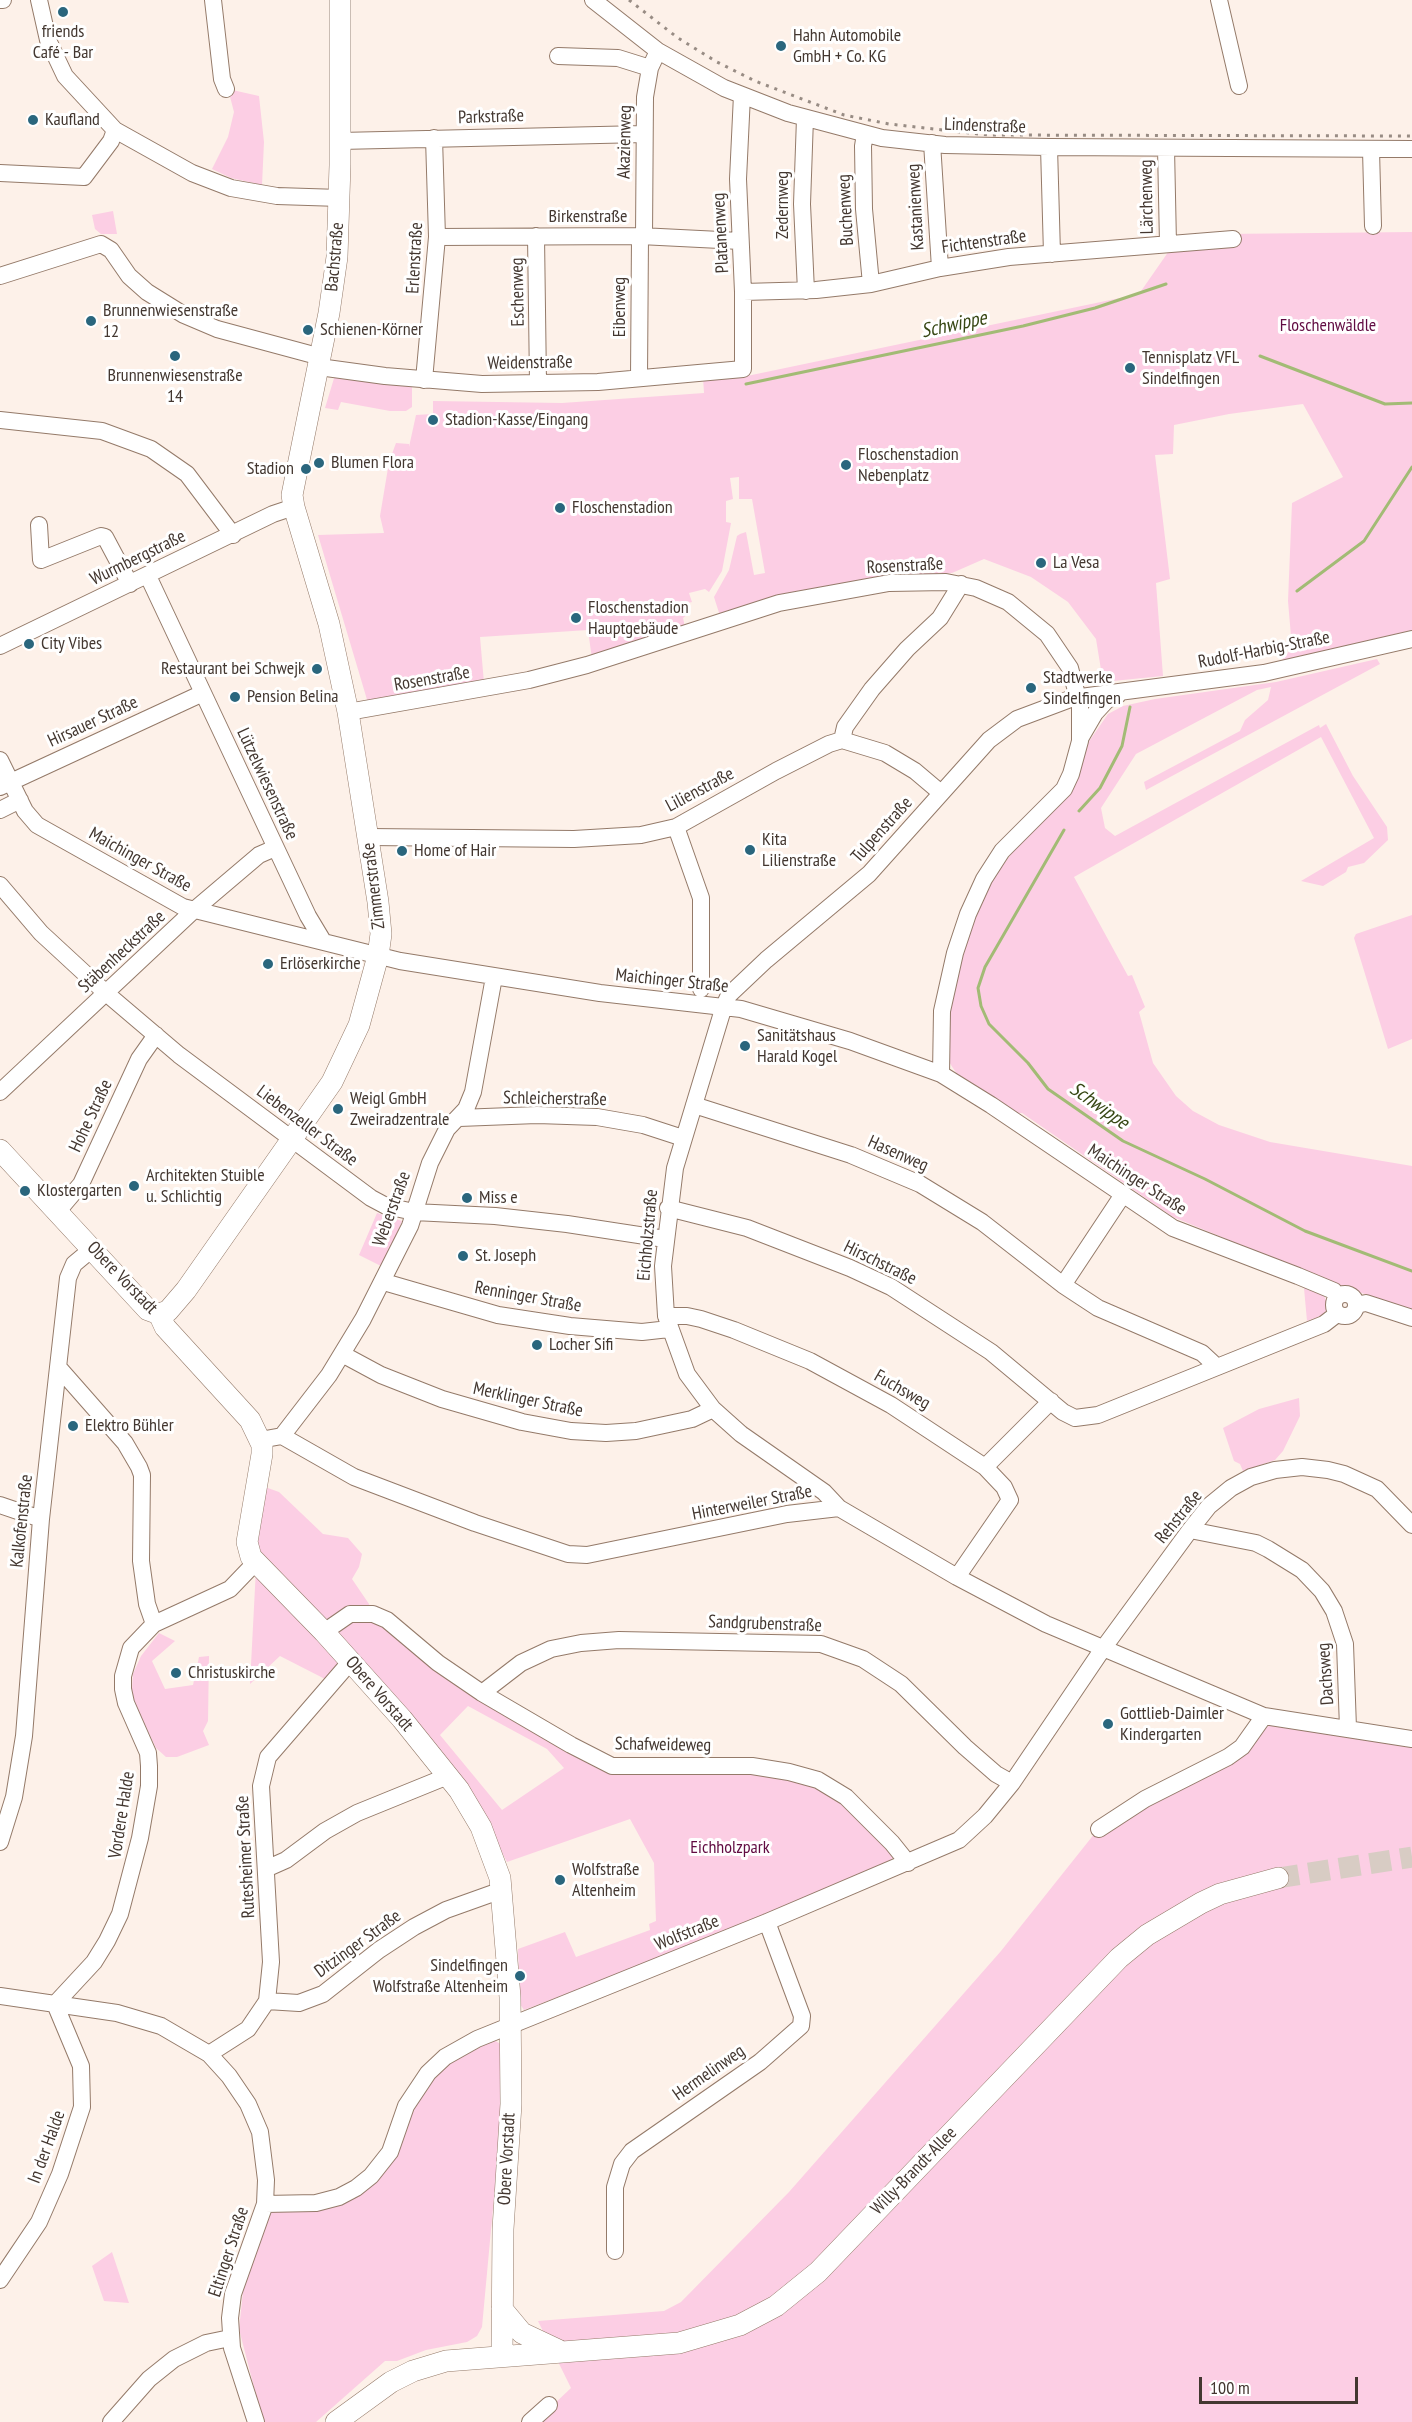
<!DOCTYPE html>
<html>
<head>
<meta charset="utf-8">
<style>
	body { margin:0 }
	#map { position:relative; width:1412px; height:2422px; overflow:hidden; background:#fdf1e9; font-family:"PT Sans Narrow",sans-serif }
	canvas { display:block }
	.scale { position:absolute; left:1199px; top:2377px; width:159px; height:27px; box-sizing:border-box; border:3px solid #433730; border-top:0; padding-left:8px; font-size:18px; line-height:21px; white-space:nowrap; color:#433730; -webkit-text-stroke:4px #fff; paint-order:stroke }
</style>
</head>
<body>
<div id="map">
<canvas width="1412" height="2422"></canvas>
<div class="scale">100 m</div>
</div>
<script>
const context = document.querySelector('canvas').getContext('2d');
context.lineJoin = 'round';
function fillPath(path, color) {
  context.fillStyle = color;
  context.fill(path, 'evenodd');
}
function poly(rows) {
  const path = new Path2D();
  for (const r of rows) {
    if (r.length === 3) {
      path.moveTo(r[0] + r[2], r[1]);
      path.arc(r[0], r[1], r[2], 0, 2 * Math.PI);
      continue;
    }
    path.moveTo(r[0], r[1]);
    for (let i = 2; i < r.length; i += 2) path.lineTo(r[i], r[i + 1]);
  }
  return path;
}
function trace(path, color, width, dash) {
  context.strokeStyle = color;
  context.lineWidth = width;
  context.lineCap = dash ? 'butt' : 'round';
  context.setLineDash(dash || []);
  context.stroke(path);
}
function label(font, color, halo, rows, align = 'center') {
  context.font = font + ' "PT Sans Narrow",sans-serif';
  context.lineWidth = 6;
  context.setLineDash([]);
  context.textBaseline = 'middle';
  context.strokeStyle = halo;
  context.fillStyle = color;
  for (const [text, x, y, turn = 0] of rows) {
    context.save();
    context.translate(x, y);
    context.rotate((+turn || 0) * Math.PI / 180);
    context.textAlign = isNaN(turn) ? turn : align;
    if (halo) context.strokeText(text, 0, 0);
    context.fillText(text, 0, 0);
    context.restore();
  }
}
const green = poly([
	[228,89,259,96,264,142,262,185,231,178,212,169,228,137,234,112],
	[113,211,117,234,101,234,95,229,92,215],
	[1412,232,1412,630,1281,661,1292,648,1288,601,1292,503,1343,477,1303,404,1229,414,1174,425,1173,454,1155,455,1170,579,1156,583,1163,676,1103,682,1096,639,1068,602,1031,577,984,559,952,573,893,576,720,616,714,597,729,570,737,536,740,534,746,532,754,575,765,573,752,499,739,499,739,477,730,478,733,499,726,501,726,522,731,523,722,571,709,592,705,589,689,593,692,602,688,603,690,612,683,618,685,627,592,659,588,630,480,637,484,683,368,703,318,535,384,533,380,516,389,462,396,443,409,444,409,447,416,415,433,414,433,401,562,403,704,393,703,377,747,376,1139,294,1171,248,1223,234],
	[335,375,412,384,412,407,406,411,390,411,341,402,338,410,325,408],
	[1377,659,1380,664,1146,790,1144,782,1240,731,1245,720,1268,700,1271,687,1257,690,1136,754,1101,808,1105,828,1115,836,1319,725,1320,728,1326,724,1353,776,1387,827,1388,840,1364,863,1348,867,1346,872,1323,886,1301,881,1374,838,1321,737,1074,877,1128,976,1132,975,1145,1007,1139,1012,1153,1063,1176,1096,1193,1111,1219,1125,1270,1142,1412,1166,1412,1311,1331,1282,1173,1217,1022,1113,1016,1113,959,1077,949,1062,948,1011,958,956,988,887,1108,714,1123,706,1155,699,1276,682],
	[1412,915,1412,1039,1388,1049,1354,938,1356,934],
	[377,1213,402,1221,383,1267,359,1255],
	[1304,1288,1324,1296,1329,1306,1323,1315,1307,1321],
	[1299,1398,1300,1416,1283,1451,1275,1460,1243,1471,1240,1464,1234,1461,1223,1428,1259,1409],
	[265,1487,279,1492,323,1534,348,1538,362,1554,359,1567,352,1579,369,1604,373,1620,611,1772,745,1771,814,1784,856,1813,896,1854,884,1869,580,1993,574,1991,524,2010,520,2004,518,1949,565,1932,576,1957,650,1930,649,1924,656,1921,654,1863,630,1819,507,1862,473,1798,357,1656,325,1679,280,1656,250,1684,257,1549],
	[468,1706,547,1749,564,1768,502,1810,440,1735],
	[159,1633,175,1641,152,1661,165,1689,193,1685,199,1657,209,1656,208,1721,203,1731,209,1745,177,1757,166,1757,156,1748,134,1702,132,1689,133,1674,141,1656],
	[1269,1725,1412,1744,1412,2422,535,2422,571,2388,538,2321,664,2311,681,2302,789,2192,1001,1951,1095,1833,1248,1750],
	[494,2040,502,2045,501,2122,482,2327,477,2336,467,2342,426,2350,397,2361,385,2361,316,2422,263,2422,239,2329,244,2282,268,2218,273,2209,342,2203,412,2111,429,2082,451,2062],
	[112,2252,129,2303,104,2301,92,2266]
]);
const stream = poly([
	[1260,356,1385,404,1412,403],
	[746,384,1023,326,1095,308,1166,284],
	[1297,591,1364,541,1412,467],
	[1079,811,1100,788,1122,746,1130,707],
	[1064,830,985,967,978,988,981,1006,989,1024,1028,1063,1048,1089,1123,1141,1205,1179,1305,1231,1412,1271]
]);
const majorTunnel = poly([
	[1278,1878,1412,1857]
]);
const minor = poly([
	[0,0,3,0],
	[39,0,48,40,65,76,115,130,192,173,231,188,277,196,340,198],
	[213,0,222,79,226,89],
	[593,0,658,51,724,88,788,113,882,138,945,145,1049,147,1412,149],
	[1219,0,1239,86],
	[558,56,618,58,650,68],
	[805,118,802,204,806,291],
	[865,134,863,146,864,209,871,284],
	[340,141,643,134],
	[932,143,940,268],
	[1049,147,1052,254],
	[1166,148,1168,244],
	[1371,150,1373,226],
	[0,173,84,177,111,141,115,130],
	[536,236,538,383],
	[644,236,645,97,650,68,658,51],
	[437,237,640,236,740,241],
	[0,276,101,244,111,250,129,276,147,292,184,315,217,329,321,357],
	[743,292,816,290,871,284,940,268,1009,257,1233,239],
	[319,367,385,376,482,384,598,382,743,369,743,292,738,179,742,95],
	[639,378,640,236],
	[424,380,437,237,434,138],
	[0,420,102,431,151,449,187,474,233,535],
	[39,525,41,560,101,536,105,537,130,584],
	[148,576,308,916,323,941],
	[0,646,273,514,294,507],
	[348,712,529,680,587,665,779,603,889,583,946,582,976,588,1008,602,1047,634,1070,668,1080,706,1080,741,1071,774,1064,789,1002,851,984,879,968,914,955,953,942,1011,941,1074],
	[1081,737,1095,713,1107,700,1118,695],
	[842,740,885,753,915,771,941,793],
	[0,760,25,811,37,825,183,907,400,961,600,993,741,1009,850,1041,941,1074,991,1105,1173,1228,1298,1276,1334,1291,1338,1296],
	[0,787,203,693],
	[0,810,20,800],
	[676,827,701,898,701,989],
	[369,837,574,839,641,835,676,827,776,771,829,744,842,740,845,727,872,689,907,649,940,618,961,584],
	[0,885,41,933,106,993,179,1055,371,1198,386,1206,414,1212,495,1216,567,1224,665,1239],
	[0,1092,193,911,259,855,275,848],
	[694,1105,851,1155,920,1184,982,1222,1063,1285,1098,1308,1202,1353,1216,1366],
	[459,1118,537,1115,597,1117,643,1125,683,1138],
	[668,1208,747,1228,850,1268,891,1287,991,1352,1063,1412,1075,1418,1098,1415,1324,1324,1337,1314],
	[58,1211,81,1184,139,1059,156,1035],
	[384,1282,498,1315,570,1326,642,1332,669,1329],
	[1063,1285,1122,1196],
	[1345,1305,11],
	[1356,1305,1366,1303,1412,1318],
	[666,1316,687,1316,701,1319,734,1330,810,1361,891,1405,985,1467,1004,1487,1010,1500,957,1577],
	[342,1354,381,1375,442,1399,522,1422,571,1431,606,1433,636,1431,692,1419,713,1409],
	[59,1368,125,1443,139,1467,142,1475,141,1561,147,1604,154,1624],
	[282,1436,329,1375,363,1319,410,1226,430,1163,447,1129,466,1109,473,1092,494,977],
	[260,1440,282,1436,354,1477,475,1523,568,1554,587,1555,787,1514,839,1508,957,1577,1046,1624,1264,1716,1412,1739],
	[985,1467,1051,1401],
	[0,1505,41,1519],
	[839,1508,824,1492,741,1434,713,1409,687,1374,666,1316,663,1266,675,1168,724,1006,729,995,766,960,869,874,989,740,1017,719,1073,698,1264,673,1412,639],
	[1190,1530,1256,1543,1268,1549,1302,1570,1322,1591,1334,1611,1345,1644,1348,1728],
	[324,1632,350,1614,373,1614,387,1620,438,1663,482,1693,571,1745,612,1766,752,1766,789,1772,818,1780,846,1797,892,1843,908,1863],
	[482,1693,521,1663,551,1649,581,1643,619,1640,821,1644,863,1659,901,1684,965,1747,996,1774,1012,1783],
	[1099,1829,1145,1799,1228,1757,1242,1747,1264,1716],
	[0,1842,14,1797,24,1736,41,1519,68,1278,74,1264,92,1249],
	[268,1868,286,1860,325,1831,357,1813,448,1776],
	[0,1996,117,2013,161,2026,209,2054,229,2076,248,2104,260,2132,266,2180,265,2204,233,2294,230,2318,232,2348,256,2422],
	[267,2001,299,2003,323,1994,379,1950,414,1927,446,1910,502,1890],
	[55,2004,94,1962,107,1941,120,1914,140,1838,149,1786,149,1766,148,1753,126,1703,123,1689,123,1676,131,1648,154,1624,230,1589,255,1563],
	[209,2054,248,2029,267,2001,271,1962,261,1786,268,1757,351,1661],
	[265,2204,316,2203,339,2197,356,2188,371,2176,390,2152,406,2106,428,2073,445,2057,477,2039,767,1922,959,1840,985,1816,1012,1783,1102,1650,1190,1530,1209,1506,1231,1488,1251,1477,1275,1470,1302,1467,1328,1470,1344,1474,1377,1489,1412,1525],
	[615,2251,615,2187,622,2164,632,2151,760,2062,801,2026,802,2016,767,1922],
	[0,2280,39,2222,60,2174,82,2107,81,2066,55,2004],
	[111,2422,149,2379,174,2359,206,2343,230,2338],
	[530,2422,549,2405]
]);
const major = poly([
	[0,1150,148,1310,159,1314,165,1327,250,1420,262,1445,262,1454,247,1542,251,1557,324,1632,402,1719,459,1790,481,1827,500,1878,510,1997,511,2104,503,2229,502,2355],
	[159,1314,168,1311,186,1290,332,1082,359,1025,378,956,381,934,378,902,348,712,329,624,294,507,292,495,329,313,337,257,340,165,340,0],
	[502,2309,522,2333,558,2350],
	[336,2422,391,2382,413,2371,446,2361,679,2343,740,2325,776,2306,818,2272,1119,1958,1147,1935,1201,1903,1220,1894,1278,1878]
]);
const rail = poly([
	[629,0,678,38,717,62,755,81,844,115,889,124,988,135,1412,136]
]);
const markers = [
	[63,12,6,"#2a667d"],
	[781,46,6,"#2a667d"],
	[33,120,6,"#2a667d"],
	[91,321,6,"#2a667d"],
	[308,330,6,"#2a667d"],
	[175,356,6,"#2a667d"],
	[1130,368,6,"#2a667d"],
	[433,420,6,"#2a667d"],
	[319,463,6,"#2a667d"],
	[846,465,6,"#2a667d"],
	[306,469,6,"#2a667d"],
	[560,508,6,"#2a667d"],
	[1041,563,6,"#2a667d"],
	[576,618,6,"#2a667d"],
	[29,644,6,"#2a667d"],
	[317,669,6,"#2a667d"],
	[1031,688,6,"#2a667d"],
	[235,697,6,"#2a667d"],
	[750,850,6,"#2a667d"],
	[402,851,6,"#2a667d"],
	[268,964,6,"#2a667d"],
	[745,1046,6,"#2a667d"],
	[338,1109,6,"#2a667d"],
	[134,1186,6,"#2a667d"],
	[25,1191,6,"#2a667d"],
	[467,1198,6,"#2a667d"],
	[463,1256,6,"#2a667d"],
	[537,1345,6,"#2a667d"],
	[73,1426,6,"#2a667d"],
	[176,1673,6,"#2a667d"],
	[1108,1724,6,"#2a667d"],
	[560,1880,6,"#2a667d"],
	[520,1976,6,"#2a667d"]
];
const poiNames = [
	["friends",63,32,"center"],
	["Café - Bar",63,53,"center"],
	["Hahn Automobile",793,36],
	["GmbH + Co. KG",793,57],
	["Kaufland",45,120],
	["Brunnenwiesenstraße",103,311],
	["12",103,332],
	["Schienen-Körner",320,330],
	["Tennisplatz VFL",1142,358],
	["Sindelfingen",1142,379],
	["Brunnenwiesenstraße",175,376,"center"],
	["14",175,397,"center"],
	["Stadion-Kasse/Eingang",445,420],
	["Floschenstadion",858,455],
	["Nebenplatz",858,476],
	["Blumen Flora",331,463],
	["Stadion",294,469,"right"],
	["Floschenstadion",572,508],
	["La Vesa",1053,563],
	["Floschenstadion",588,608],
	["Hauptgebäude",588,629],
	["City Vibes",41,644],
	["Restaurant bei Schwejk",305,669,"right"],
	["Stadtwerke",1043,678],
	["Sindelfingen",1043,699],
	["Pension Belina",247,697],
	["Kita",762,840],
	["Lilienstraße",762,861],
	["Home of Hair",414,851],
	["Erlöserkirche",280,964],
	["Sanitätshaus",757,1036],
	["Harald Kogel",757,1057],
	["Weigl GmbH",350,1099],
	["Zweiradzentrale",350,1120],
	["Architekten Stuible",146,1176],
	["u. Schlichtig",146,1197],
	["Klostergarten",37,1191],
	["Miss e",479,1198],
	["St. Joseph",475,1256],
	["Locher Sifi",549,1345],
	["Elektro Bühler",85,1426],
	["Christuskirche",188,1673],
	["Gottlieb-Daimler",1120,1714],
	["Kindergarten",1120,1735],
	["Wolfstraße",572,1870],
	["Altenheim",572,1891],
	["Sindelfingen",508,1966,"right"],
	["Wolfstraße Altenheim",508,1987,"right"]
];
const streetNames = [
	["Parkstraße",491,117,-2],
	["Lindenstraße",985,126,2],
	["Akazienweg",625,142,-89],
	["Lärchenweg",1147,197,-91],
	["Zedernweg",783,205,-90],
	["Kastanienweg",916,207,-93],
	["Buchenweg",846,210,-93],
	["Birkenstraße",588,217],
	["Platanenweg",721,233,-93],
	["Fichtenstraße",984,242,-8],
	["Bachstraße",335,257,-85],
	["Erlenstraße",415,258,-87],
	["Eschenweg",518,292,-91],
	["Eibenweg",620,307,-90],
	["Weidenstraße",530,363,-1],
	["Wurmbergstraße",138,558,-26],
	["Rosenstraße",905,566,-3],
	["Rudolf-Harbig-Straße",1264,650,-11],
	["Rosenstraße",432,679,-10],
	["Hirsauer Straße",93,722,-25],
	["Lützelwiesenstraße",267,784,65],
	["Lilienstraße",700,790,-28],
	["Tulpenstraße",882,830,-48],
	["Maichinger Straße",140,860,29],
	["Zimmerstraße",374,886,-97],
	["Stäbenheckstraße",122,952,-43],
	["Maichinger Straße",672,981,6],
	["Schleicherstraße",555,1099,1],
	["Hohe Straße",91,1116,-65],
	["Liebenzeller Straße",307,1126,37],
	["Hasenweg",898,1154,24],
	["Maichinger Straße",1137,1180,33],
	["Weberstraße",392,1209,-70],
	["Eichholzstraße",648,1235,-85],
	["Hirschstraße",880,1263,26],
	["Obere Vorstadt",122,1278,46],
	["Renninger Straße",528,1297,10],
	["Fuchsweg",902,1390,30],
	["Merklinger Straße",528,1400,12],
	["Hinterweiler Straße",752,1503,-11],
	["Rehstraße",1179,1517,-51],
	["Kalkofenstraße",22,1521,-84],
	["Sandgrubenstraße",765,1624,2],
	["Dachsweg",1326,1674,-94],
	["Obere Vorstadt",379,1694,49],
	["Schafweideweg",663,1745,1],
	["Vordere Halde",122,1815,-81],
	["Rutesheimer Straße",246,1857,-93],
	["Wolfstraße",687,1933,-22],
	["Ditzinger Straße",358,1944,-36],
	["Hermelinweg",709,2073,-35],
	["In der Halde",47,2147,-70],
	["Obere Vorstadt",507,2159,-87],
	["Willy-Brandt-Allee",914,2171,-46],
	["Eltinger Straße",229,2252,-72]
];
const parkNames = [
	["Floschenwäldle",1328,326],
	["Eichholzpark",730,1848]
];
const waterNames = [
	["Schwippe",954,325,-12],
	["Schwippe",1099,1106,35]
];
fillPath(green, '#fccee4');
trace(stream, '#a2bb75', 3);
trace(majorTunnel, '#d8ccc4', 21, [21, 10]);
trace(minor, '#947a69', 18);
trace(major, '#947a69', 22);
trace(minor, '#fff', 16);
trace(major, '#fff', 21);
trace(rail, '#988c84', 3, [3, 6]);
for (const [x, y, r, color] of markers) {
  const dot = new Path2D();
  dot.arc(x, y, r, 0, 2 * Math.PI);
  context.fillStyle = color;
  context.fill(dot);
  trace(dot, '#fff', 2);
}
label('18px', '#433730', '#fff', poiNames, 'left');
label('18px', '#433730', '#fff', streetNames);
label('18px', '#610b42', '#fff', parkNames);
label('italic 20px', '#384815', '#fff', waterNames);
</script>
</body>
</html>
